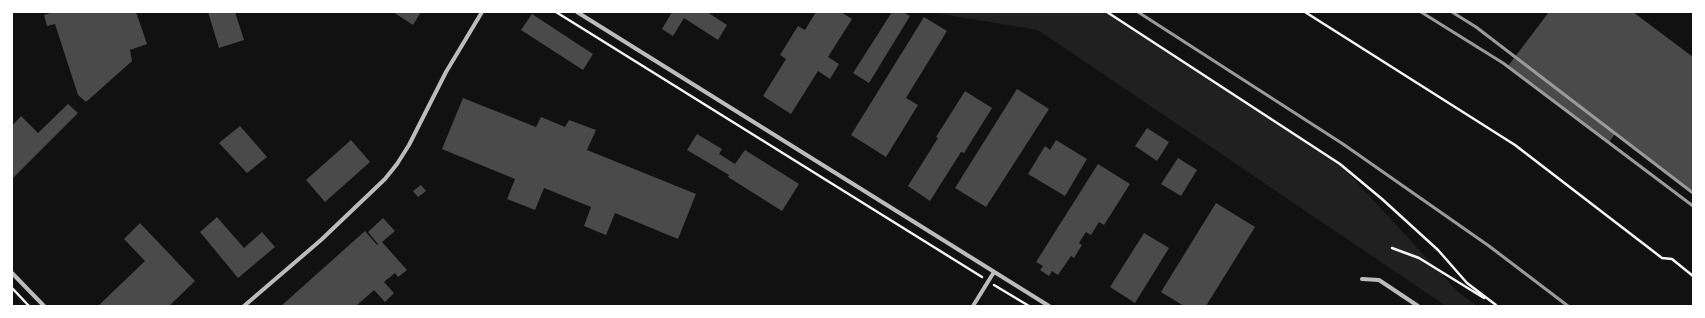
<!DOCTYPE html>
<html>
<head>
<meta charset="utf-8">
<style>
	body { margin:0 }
	#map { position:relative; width:1705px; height:318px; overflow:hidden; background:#111; font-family:"Noto Sans",sans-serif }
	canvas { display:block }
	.frame { position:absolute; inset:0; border:13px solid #fff; pointer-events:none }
</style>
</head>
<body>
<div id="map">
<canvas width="1705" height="318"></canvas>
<div class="frame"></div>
</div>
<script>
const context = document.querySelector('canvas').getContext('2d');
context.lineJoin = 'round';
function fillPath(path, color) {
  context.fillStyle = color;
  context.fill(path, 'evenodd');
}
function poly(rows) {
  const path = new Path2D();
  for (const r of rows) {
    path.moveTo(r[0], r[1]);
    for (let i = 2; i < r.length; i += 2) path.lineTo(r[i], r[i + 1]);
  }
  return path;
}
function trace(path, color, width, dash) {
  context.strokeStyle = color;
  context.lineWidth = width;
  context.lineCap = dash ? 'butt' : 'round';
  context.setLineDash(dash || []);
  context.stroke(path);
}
const green = poly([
	[938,12,1108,12,1340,164,1458,292,1477,306,1446,306,1038,30,941,14]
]);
const building = poly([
	[53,12,136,12,147,44,130,50,132,61,86,102,78,95,55,24,47,26,44,15],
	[208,12,235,12,244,40,219,48],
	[393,12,421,12,413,25],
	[672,12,707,12,727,25,718,40,684,18,673,36,662,29],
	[816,12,841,12,852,19,828,57,839,64,830,79,818,71,791,114,763,96,786,59,780,55,798,26,805,30],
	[892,12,903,12,910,16,869,83,853,73],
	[1549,12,1633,12,1693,57,1693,192,1615,134,1609,142,1508,66],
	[532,14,593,54,583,70,521,30],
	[924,17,947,31,906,98,918,105,886,157,851,135],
	[1017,89,1049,109,986,207,955,188],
	[965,91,992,108,964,153,961,152,930,201,908,186,938,138,936,137],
	[463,98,536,127,541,117,565,127,569,120,596,130,587,150,696,194,678,239,615,213,606,235,584,226,591,207,544,188,535,210,507,199,515,179,442,149],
	[68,104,78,113,12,179,12,126,21,116,38,133],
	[240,126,267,157,247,173,219,143],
	[1147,128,1169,142,1157,161,1135,146],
	[697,134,722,149,719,154,735,164,745,150,799,184,782,211,728,177,729,175,687,150],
	[351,140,370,162,325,202,306,180],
	[1056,140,1087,159,1065,196,1028,174,1045,146,1050,150],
	[1178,158,1197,170,1181,196,1161,184],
	[1098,164,1130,184,1104,225,1099,222,1091,235,1086,232,1079,243,1082,245,1074,258,1071,256,1058,275,1052,271,1049,276,1040,270,1043,266,1036,262],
	[421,185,426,191,418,197,413,191],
	[1216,203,1255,227,1206,306,1184,306,1161,292],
	[217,217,244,248,262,232,275,247,238,278,200,232],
	[383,218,395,231,382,242,407,270,398,277,395,273,384,282,394,293,385,302,374,290,356,306,281,306,365,231,377,245,378,244,368,232],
	[140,223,195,281,169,306,98,306,145,261,124,239],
	[1144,233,1169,248,1135,303,1110,287]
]);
const path = poly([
	[556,12,982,277],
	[1107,12,1340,164,1382,199,1438,250,1467,283,1496,305],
	[1305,12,1515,145,1662,258,1672,259,1693,276],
	[1392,248,1419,258,1484,298],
	[994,285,1029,306],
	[12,288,29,306]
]);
const minor = poly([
	[577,12,1049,306],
	[12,273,44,306],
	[1362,279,1379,280,1418,306],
	[244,306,321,240,385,179,397,164,409,145,446,72,482,12],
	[973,306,994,272]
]);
const rail = poly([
	[1138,12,1343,144,1489,246,1568,306],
	[1421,12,1503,63,1693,206],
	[1452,12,1476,27,1693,193]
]);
fillPath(green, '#202020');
fillPath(building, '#4a4a4a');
trace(path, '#f5f5f5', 2.5);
trace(minor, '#bcbcbc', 4);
trace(rail, '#9a9a9a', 3);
</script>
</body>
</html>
